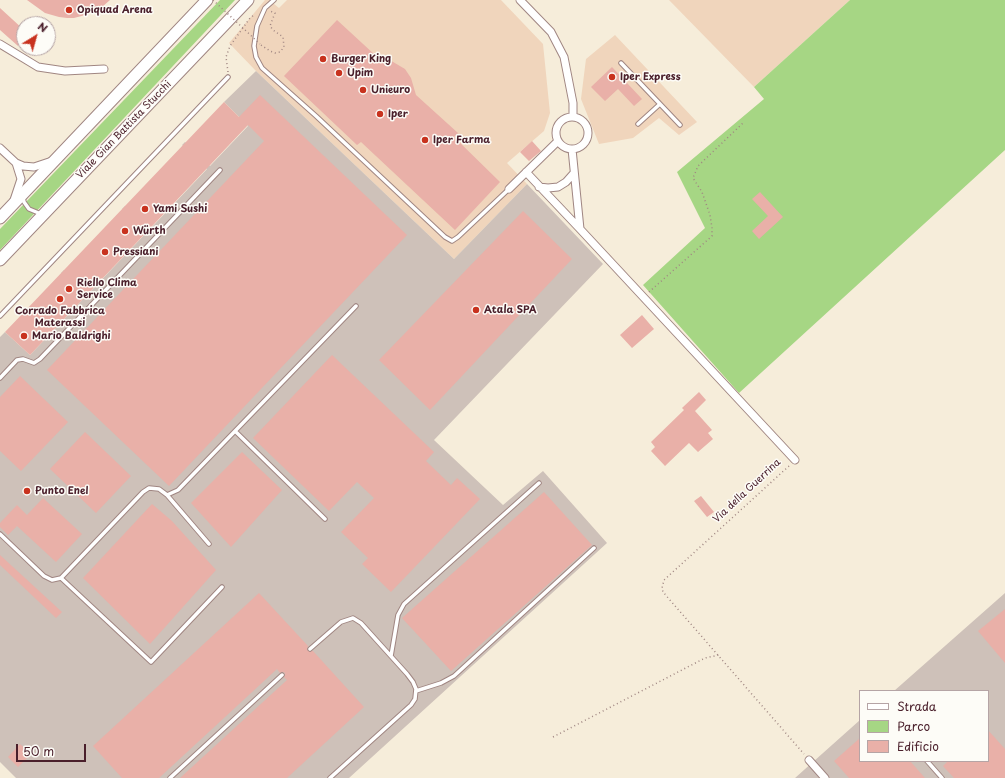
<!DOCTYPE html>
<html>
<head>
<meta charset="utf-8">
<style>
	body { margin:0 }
	#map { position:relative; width:1005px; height:778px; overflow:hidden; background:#f6edda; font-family:"Playpen Sans",sans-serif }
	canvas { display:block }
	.legend { position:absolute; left:859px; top:690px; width:130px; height:72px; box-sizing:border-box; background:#fdfcf7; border:1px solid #b5a4a5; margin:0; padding:5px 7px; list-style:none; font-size:12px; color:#4a1f2b }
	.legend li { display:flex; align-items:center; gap:8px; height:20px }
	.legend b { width:20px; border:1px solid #b5a4a5 }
	.north { position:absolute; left:16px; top:16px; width:40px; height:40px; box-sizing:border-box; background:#fdfcf7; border:1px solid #b5a4a5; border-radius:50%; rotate:37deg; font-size:11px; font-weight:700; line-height:16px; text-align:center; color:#4a1f2b }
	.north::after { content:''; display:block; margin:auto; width:14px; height:18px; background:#c8321e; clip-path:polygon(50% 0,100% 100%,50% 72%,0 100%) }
	.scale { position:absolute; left:16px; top:744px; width:70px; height:18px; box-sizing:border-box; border:2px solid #4a1f2b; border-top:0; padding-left:5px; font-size:12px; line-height:14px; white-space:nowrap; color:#4a1f2b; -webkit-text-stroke:3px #fdfcf7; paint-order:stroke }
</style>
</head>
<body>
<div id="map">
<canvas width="1005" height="778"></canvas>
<ul class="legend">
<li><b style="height:5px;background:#fff"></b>Strada</li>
<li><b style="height:11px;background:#a6d684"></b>Parco</li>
<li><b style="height:11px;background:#e9b0a8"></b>Edificio</li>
</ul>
<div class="north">N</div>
<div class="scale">50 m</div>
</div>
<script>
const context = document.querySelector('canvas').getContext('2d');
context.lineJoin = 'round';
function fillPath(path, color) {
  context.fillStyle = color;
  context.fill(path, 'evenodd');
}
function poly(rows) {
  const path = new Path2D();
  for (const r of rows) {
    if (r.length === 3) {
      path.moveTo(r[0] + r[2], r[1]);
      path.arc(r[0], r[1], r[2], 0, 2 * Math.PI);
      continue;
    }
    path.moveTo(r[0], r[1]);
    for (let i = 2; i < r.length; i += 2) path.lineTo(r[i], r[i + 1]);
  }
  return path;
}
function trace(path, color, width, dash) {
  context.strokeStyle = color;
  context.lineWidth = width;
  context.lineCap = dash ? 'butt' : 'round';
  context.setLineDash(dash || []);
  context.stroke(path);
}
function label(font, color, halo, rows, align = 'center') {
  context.font = font + ' "Playpen Sans",sans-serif';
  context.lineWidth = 3;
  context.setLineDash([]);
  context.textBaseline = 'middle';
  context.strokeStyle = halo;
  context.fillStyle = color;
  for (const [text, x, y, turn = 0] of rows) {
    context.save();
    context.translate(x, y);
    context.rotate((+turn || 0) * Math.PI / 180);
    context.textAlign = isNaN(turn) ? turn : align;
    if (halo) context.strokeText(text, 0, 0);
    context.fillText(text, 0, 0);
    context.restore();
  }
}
const built = poly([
	[265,0,269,0,279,8,287,0,501,0,543,44,550,113,544,131,507,163,527,184,454,259,256,71,229,43],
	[669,0,850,0,754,87],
	[615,35,697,122,679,135,659,118,633,138,599,144,581,99,586,59]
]);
const industrial = poly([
	[256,71,454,259,527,184,603,264,434,440,503,505,543,471,607,543,349,778,16,778,0,762,0,337,5,332,30,355,86,296,61,273,64,270,89,293,146,233,122,209,125,206,150,229,207,169,182,145,185,142,210,166,248,126,224,102],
	[1005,593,1005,778,795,778,860,720,860,761,988,761,988,691,894,691]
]);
const green = poly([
	[220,0,235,0,0,250,0,229],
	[850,0,1005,0,1005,150,739,393,643,285,705,228,677,172,764,99,754,87]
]);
const building = poly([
	[27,0,110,0,102,7,89,14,74,18,67,18,59,17,45,13],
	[0,8,24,30,24,40,18,46,0,30],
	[337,20,375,55,382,56,388,59,405,69,411,78,416,95,458,133,454,137,500,182,455,230,361,142,357,145,284,76],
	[612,67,642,99,634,106,618,89,605,101,591,87],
	[260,95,407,235,169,486,47,370,264,141,248,125,30,355,5,332,224,102,239,117],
	[532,141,541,151,529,161,520,152],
	[760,192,783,217,759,239,752,231,768,216,752,199],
	[523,211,572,259,430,410,379,360],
	[642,315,654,329,632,348,620,335],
	[332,355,434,452,426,461,451,485,457,478,480,499,391,592,362,564,368,558,341,532,374,498,357,482,329,511,253,438],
	[20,376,68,422,21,471,0,451,0,397],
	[699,392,706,400,695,411,712,430,708,433,713,439,698,452,689,443,665,466,651,451,655,447,651,442,684,410,682,408],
	[85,432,131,476,96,513,50,469],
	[242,452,282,490,231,547,191,503],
	[544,492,592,545,451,671,402,618],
	[701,496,714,512,707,517,694,501],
	[43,498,82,534,56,562,17,526,8,535,0,527,0,523,17,505,27,515],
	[152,504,172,521,216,570,150,644,83,578],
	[0,555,62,612,56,618,0,565],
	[259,593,308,646,307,649,308,651,313,651,364,707,287,778,180,778,287,680,284,677,285,673,283,672,280,673,277,669,159,778,122,778,93,746],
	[1005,609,1005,663,978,631],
	[988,730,1005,749,1005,778,954,778,943,766,948,761,988,761],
	[860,738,860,761,910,761,925,778,849,778,834,761],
	[20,744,31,754,18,767,8,757]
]);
const path = poly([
	[261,45,270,51,275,53,280,52,284,47,283,37,273,30,270,26,275,13,270,11],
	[228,72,226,57,230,46,250,18,254,15],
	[649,292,712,236,712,228,710,215,702,192,693,178,698,166,744,122],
	[789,466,664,580,662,588,663,592,804,754],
	[553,737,705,658,719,655]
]);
const service = poly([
	[274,0,265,8,257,26,254,46,256,57,262,68,316,116,445,237,452,241,458,237,509,189],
	[621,63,680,125],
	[638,124,660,104],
	[23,198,24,202,29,209,41,214],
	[0,316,228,77],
	[0,378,17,360,23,359,34,363,40,359,220,170],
	[235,431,325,519],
	[167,495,209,544],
	[0,534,44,576,52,580,61,578,143,492,149,488,159,489,167,495,178,490,356,306],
	[61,578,151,662,222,587],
	[310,649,341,622,353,618,361,623,407,674,413,682,416,689,415,699,411,705,330,778],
	[391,656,398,615,404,604,539,483],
	[416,691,441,683,454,676,594,548],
	[927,761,942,778],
	[170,778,282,675]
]);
const minor = poly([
	[520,0,551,32,564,57,573,103,573,117],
	[0,44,38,67,65,71,104,69],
	[572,133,16],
	[0,148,16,163,23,166,34,167,52,161],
	[572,149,580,229],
	[526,172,580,229,795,460],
	[539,187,548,188,558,187,566,182,574,173],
	[509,189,558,141],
	[13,203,21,179,16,163],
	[809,760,825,778]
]);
const primary = poly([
	[0,218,207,0],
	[0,260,248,0]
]);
const pathBridge = poly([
	[213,0,260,44]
]);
const markers = [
	[69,10,4,"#c8321e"],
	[323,59,4,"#c8321e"],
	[339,73,4,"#c8321e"],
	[612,77,4,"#c8321e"],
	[363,90,4,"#c8321e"],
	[380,114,4,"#c8321e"],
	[425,140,4,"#c8321e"],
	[145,209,4,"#c8321e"],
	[125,231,4,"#c8321e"],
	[105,252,4,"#c8321e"],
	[69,289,4,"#c8321e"],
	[60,299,4,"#c8321e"],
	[476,310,4,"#c8321e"],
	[24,336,4,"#c8321e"],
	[27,491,4,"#c8321e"]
];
const poiNames = [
	["Opiquad Arena",77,10],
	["Burger King",331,59],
	["Upim",347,73],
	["Iper Express",620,77],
	["Unieuro",371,90],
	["Iper",388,114],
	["Iper Farma",433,140],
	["Yami Sushi",153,209],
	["Würth",133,231],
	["Pressiani",113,252],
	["Riello Clima",77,283],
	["Service",77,295],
	["Atala SPA",484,310],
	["Corrado Fabbrica",60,311,"center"],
	["Materassi",60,323,"center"],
	["Mario Baldrighi",32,336],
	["Punto Enel",35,491]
];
const streetNames = [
	["Viale Gian Battista Stucchi",124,130,-46],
	["Via della Guerrina",747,491,-43]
];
fillPath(built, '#f0d5bc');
fillPath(industrial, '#cec1b9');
fillPath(green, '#a6d684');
fillPath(building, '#e9b0a8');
trace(service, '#a08682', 5.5);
trace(minor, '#a08682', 9);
trace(primary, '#a08682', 13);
trace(path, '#a08682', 1.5, [1, 3]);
trace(service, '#fff', 3.5);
trace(minor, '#fff', 7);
trace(primary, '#fff', 11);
trace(pathBridge, '#a08682', 1.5, [1, 3]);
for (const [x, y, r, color] of markers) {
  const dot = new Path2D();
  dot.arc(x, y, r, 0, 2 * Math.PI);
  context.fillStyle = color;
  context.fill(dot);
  trace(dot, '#fdfcf7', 1.5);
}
label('bold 10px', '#4a1f2b', '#fdfcf7', poiNames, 'left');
label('10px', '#4a1f2b', '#fdfcf7', streetNames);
</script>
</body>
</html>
